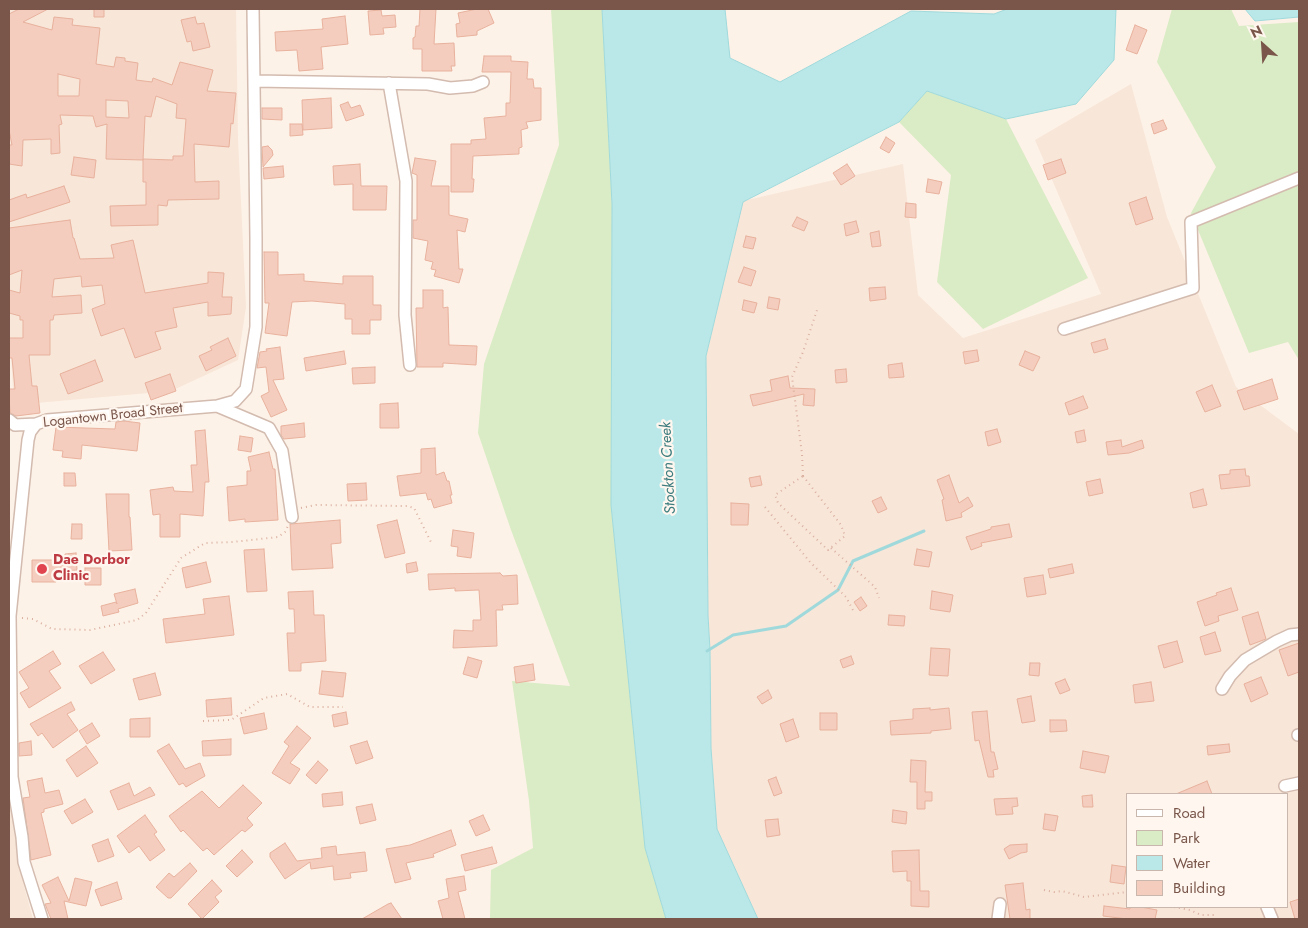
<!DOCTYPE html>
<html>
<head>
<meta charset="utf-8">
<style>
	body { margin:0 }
	#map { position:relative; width:1308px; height:928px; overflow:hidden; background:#fdf2e8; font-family:Jost,sans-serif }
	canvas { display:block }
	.frame { position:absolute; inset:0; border:10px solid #79554a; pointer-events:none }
	.legend { position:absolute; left:1126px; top:793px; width:162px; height:115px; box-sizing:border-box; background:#fff7ef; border:1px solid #c9b6ad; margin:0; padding:6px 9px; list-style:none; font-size:15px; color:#79554a }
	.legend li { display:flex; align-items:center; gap:10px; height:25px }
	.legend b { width:25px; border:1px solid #c9b6ad }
	.north { position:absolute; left:1238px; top:20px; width:50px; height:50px; -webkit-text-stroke:4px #fff7ef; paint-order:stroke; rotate:334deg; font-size:14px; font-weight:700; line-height:20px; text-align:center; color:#79554a }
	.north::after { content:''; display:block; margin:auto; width:18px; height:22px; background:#79554a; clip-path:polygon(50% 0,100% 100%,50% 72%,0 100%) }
</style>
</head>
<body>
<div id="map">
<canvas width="1308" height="928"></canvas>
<div class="frame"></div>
<ul class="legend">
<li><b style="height:6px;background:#fff"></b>Road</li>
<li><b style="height:14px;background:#daecc5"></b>Park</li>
<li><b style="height:14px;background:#bae8e9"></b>Water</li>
<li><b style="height:14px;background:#f4cdbe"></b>Building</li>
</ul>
<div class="north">N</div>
</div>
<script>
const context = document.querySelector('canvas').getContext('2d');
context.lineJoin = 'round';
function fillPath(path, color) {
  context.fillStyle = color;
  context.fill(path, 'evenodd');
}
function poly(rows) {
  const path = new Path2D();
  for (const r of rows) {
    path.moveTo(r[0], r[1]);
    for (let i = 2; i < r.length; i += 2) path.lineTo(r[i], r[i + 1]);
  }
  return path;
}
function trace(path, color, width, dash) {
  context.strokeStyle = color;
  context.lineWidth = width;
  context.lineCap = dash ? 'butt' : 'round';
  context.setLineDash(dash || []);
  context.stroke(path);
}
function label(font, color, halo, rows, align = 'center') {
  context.font = font + ' Jost,sans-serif';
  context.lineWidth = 4.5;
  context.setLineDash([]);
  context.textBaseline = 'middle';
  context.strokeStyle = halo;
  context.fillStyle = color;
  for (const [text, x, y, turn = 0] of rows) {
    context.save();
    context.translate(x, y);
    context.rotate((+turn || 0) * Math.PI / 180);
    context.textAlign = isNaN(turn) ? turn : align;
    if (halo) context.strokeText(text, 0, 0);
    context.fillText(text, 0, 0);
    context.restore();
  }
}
const residential = poly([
	[9,9,236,9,238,139,246,307,238,360,171,391,14,405,9,323],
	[1131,84,1167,217,1236,387,1299,434,1299,919,758,919,717,829,711,748,710,650,708,615,706,356,743,201,903,164,918,295,963,338,1101,294,1035,140],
	[1127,794,1287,794,1287,907,1127,907],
	[9,798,18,857,24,886,33,919,9,919]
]);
const green = poly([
	[551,9,602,9,612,204,611,505,645,848,666,919,490,919,491,870,533,848,529,801,512,681,570,686,511,530,478,433,484,364,559,145],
	[1172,9,1231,9,1239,26,1299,22,1299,360,1288,342,1249,353,1191,213,1216,167,1157,62],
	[927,91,1006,119,1088,278,983,329,937,282,951,175,899,122]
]);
const water = poly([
	[602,9,725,9,730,58,780,82,911,11,994,14,1007,9,1116,9,1114,60,1076,104,1006,119,927,91,899,122,743,202,706,356,708,615,710,650,711,748,717,829,758,919,666,919,645,848,611,505,612,204,602,9],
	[1245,9,1299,9,1299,17,1255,21,1245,9]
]);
const stream = poly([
	[707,651,733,635,786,626,838,590,853,561,924,531]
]);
const building = poly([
	[19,9,48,9,23,22,52,30,54,17,73,19,72,25,100,28,96,64,114,67,116,57,125,58,125,61,138,63,136,80,152,82,153,78,172,85,180,62,213,70,207,91,236,93,233,124,231,123,229,147,194,144,195,182,219,181,219,199,168,200,167,206,158,205,158,225,111,226,110,206,146,205,146,182,143,182,143,159,173,160,173,156,183,156,186,119,176,118,177,104,156,96,151,117,145,116,143,160,106,159,107,124,96,127,93,116,60,115,62,124,59,125,60,153,51,154,51,139,23,140,22,166,9,164,9,145,12,145,9,130,9,14,19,9],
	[58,74,80,79,79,96,58,96,58,74],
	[106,100,128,101,129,118,106,117,106,100],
	[94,9,104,9,104,17,94,17,94,9],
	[420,9,436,9,434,44,454,43,455,66,451,66,452,71,422,71,422,49,413,49,413,38,415,37,416,26,419,26,420,9],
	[477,9,488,9,494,23,477,31,477,35,457,37,456,24,460,23,458,13,477,9],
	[381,10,382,16,395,15,396,27,383,28,384,34,370,35,368,11,381,10],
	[345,16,348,44,321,47,323,69,299,71,297,50,276,51,275,32,323,29,322,19,345,16],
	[195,17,197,24,204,23,210,47,193,51,191,41,187,42,181,20,195,17],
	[1135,25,1147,30,1137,54,1126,50,1135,25],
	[484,56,511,56,511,61,528,62,527,79,533,79,534,88,541,88,541,120,526,122,528,128,521,130,522,147,519,148,519,154,473,156,472,179,474,179,473,192,451,192,451,144,471,144,471,140,486,139,484,118,506,116,506,103,510,103,511,72,482,72,484,56],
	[331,98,332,128,303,130,302,100,331,98],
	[348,102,351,108,360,105,364,115,346,121,340,105,348,102],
	[262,108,282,108,282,120,262,119,262,108],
	[1163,120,1167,129,1154,134,1151,124,1163,120],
	[290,124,302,124,303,135,290,136,290,124],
	[886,137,895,143,889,153,880,148,886,137],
	[268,146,272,150,273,155,263,167,262,147,268,146],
	[74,157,96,160,94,178,71,175,74,157],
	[415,158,436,161,431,186,449,186,449,215,468,219,465,232,457,230,459,269,463,269,459,283,434,276,436,270,431,269,433,262,425,260,428,241,413,238,413,220,417,220,417,175,412,173,415,158],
	[1061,159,1066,173,1048,180,1043,165,1061,159],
	[360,164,361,186,387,186,386,210,353,210,353,184,334,185,333,166,360,164],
	[847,164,855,176,841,185,833,173,847,164],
	[283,166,284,177,264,179,263,168,283,166],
	[928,179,942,182,939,194,926,192,928,179],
	[64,186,70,202,9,222,9,200,26,194,27,198,64,186],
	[1146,197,1153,219,1136,225,1129,203,1146,197],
	[906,203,916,204,916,218,905,217,906,203],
	[797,217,808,222,804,231,792,226,797,217],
	[70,220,73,238,74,238,80,259,114,258,111,245,133,240,145,293,208,283,208,272,224,273,222,297,232,297,231,314,208,316,208,302,173,308,177,327,155,332,161,349,135,358,124,328,101,336,92,309,105,304,102,285,82,287,81,276,54,279,52,297,81,295,82,313,54,315,53,320,50,320,50,355,29,355,32,386,37,386,40,413,16,416,10,413,9,396,9,389,15,389,12,358,9,358,9,338,23,338,23,320,20,320,20,316,9,313,9,290,20,293,22,270,9,275,9,228,70,220],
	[856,221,859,232,846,236,844,224,856,221],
	[879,231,881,246,872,247,870,233,879,231],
	[746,236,756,238,753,249,743,247,746,236],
	[264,252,278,252,278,275,304,274,304,281,343,284,343,276,373,276,373,305,381,305,381,320,370,320,370,334,352,334,352,319,345,319,345,304,312,301,292,302,287,336,265,333,269,303,265,303,264,252],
	[744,267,756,271,751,286,738,282,744,267],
	[885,287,886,299,870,301,869,288,885,287],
	[423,290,443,290,443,308,448,307,449,345,477,346,476,365,443,363,443,367,417,367,416,308,423,308,423,290],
	[769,297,780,299,778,310,767,308,769,297],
	[744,300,757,303,754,313,742,310,744,300],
	[228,338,236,356,206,371,199,356,212,350,210,347,228,338],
	[1105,339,1108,349,1094,353,1091,343,1105,339],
	[280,347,284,379,273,380,287,410,271,417,261,396,269,392,266,367,257,368,260,352,267,351,266,349,280,347],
	[977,350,979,361,965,364,963,352,977,350],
	[344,351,346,364,306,371,304,358,344,351],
	[1025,351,1040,357,1033,371,1019,365,1025,351],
	[95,360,103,381,68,394,60,374,95,360],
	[902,363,904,377,889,378,888,365,902,363],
	[375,367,375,383,353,384,352,368,375,367],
	[846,369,847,382,836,383,835,370,846,369],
	[170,374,176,391,151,400,145,383,170,374],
	[788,376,790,388,815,389,814,406,803,405,804,394,753,406,750,395,772,391,770,380,788,376],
	[1272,379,1278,399,1244,410,1237,391,1272,379],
	[1212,385,1221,406,1205,412,1196,392,1212,385],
	[1083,396,1088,408,1069,415,1065,403,1083,396],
	[398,403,399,428,380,428,380,404,398,403],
	[124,421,140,423,137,451,82,445,81,459,62,457,63,451,53,450,56,427,115,429,116,422,124,421],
	[304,423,305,437,284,439,281,435,281,426,304,423],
	[997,429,1001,442,988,446,985,432,997,429],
	[205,430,209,482,205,482,203,516,180,514,180,537,160,537,160,514,153,515,150,490,173,487,174,491,193,492,191,465,197,465,195,431,205,430],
	[1084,430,1086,441,1077,443,1075,432,1084,430],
	[240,436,253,438,251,452,238,450,240,436],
	[1121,440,1122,447,1142,440,1144,448,1129,453,1108,455,1106,442,1121,440],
	[435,448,436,475,444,472,447,481,449,481,452,495,450,495,452,503,434,508,431,499,428,500,426,493,400,496,397,476,421,473,421,449,435,448],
	[269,452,273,469,275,469,278,520,245,522,245,519,229,521,227,487,247,485,247,471,251,471,248,457,269,452],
	[1245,469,1246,476,1249,476,1250,486,1221,489,1219,475,1230,474,1230,470,1245,469],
	[64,473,75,473,76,486,64,486,64,473],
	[949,475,959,503,968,497,973,506,961,513,962,517,946,521,942,500,944,499,937,480,949,475],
	[760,476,762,485,751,487,749,478,760,476],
	[1100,479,1103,493,1089,496,1086,482,1100,479],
	[366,483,367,500,348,501,347,484,366,483],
	[1203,489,1207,505,1193,508,1190,493,1203,489],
	[106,494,129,494,129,517,130,517,132,550,109,551,106,494],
	[881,497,887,509,878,513,872,501,881,497],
	[731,503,749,504,748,525,731,525,731,503],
	[340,520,341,543,331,544,333,568,292,570,290,524,340,520],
	[397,520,405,553,385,558,377,525,397,520],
	[72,524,82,524,82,539,71,539,72,524],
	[1009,524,1012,537,981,543,982,546,971,550,966,537,991,529,991,527,1009,524],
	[453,530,474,533,471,558,457,556,458,547,451,546,453,530],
	[264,549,267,591,247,592,244,550,264,549],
	[917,549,932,552,929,567,914,565,917,549],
	[76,553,77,570,56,572,56,582,32,582,32,560,65,560,65,554,76,553],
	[206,562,211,582,186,588,182,568,206,562],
	[416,562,418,571,407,573,406,564,416,562],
	[1072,564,1074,573,1050,578,1048,569,1072,564],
	[85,568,101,568,101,585,85,585,85,568],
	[500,573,503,576,517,575,518,604,502,605,503,610,496,610,497,646,453,648,454,630,473,631,473,620,481,620,479,590,455,591,455,588,429,590,428,574,500,573],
	[1043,575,1046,594,1027,597,1024,578,1043,575],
	[1231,588,1238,610,1218,616,1219,621,1205,626,1197,602,1217,595,1216,593,1231,588],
	[135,589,138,603,118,609,119,612,103,616,101,606,116,602,117,604,114,594,135,589],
	[313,591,314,615,324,615,326,661,301,663,301,671,289,671,287,633,295,633,294,609,289,609,288,592,313,591],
	[932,591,953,595,950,612,930,609,932,591],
	[229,596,234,635,166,643,163,619,205,614,203,599,229,596],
	[861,597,867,606,860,611,854,602,861,597],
	[1258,612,1266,639,1250,645,1242,617,1258,612],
	[889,615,905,616,904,626,888,625,889,615],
	[1215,632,1221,651,1205,655,1200,637,1215,632],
	[1177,641,1183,662,1164,668,1158,646,1177,641],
	[1299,643,1299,672,1288,676,1279,650,1299,643],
	[931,648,950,649,948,676,929,675,931,648],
	[53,651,61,664,49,671,61,688,29,708,20,693,29,688,19,672,53,651],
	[103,652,115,670,91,684,79,666,103,652],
	[851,656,854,664,843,668,840,660,851,656],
	[468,657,482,661,477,678,463,674,468,657],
	[1030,663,1040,663,1039,676,1029,675,1030,663],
	[533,664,535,680,516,683,514,667,533,664],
	[322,671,346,673,343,697,319,694,322,671],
	[155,673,161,695,139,700,133,679,155,673],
	[1261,677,1268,694,1251,702,1244,684,1261,677],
	[1065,679,1070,690,1060,694,1055,683,1065,679],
	[1151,682,1154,701,1135,703,1133,685,1151,682],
	[768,690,772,698,762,704,757,697,768,690],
	[1031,696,1035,721,1022,723,1017,699,1031,696],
	[231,698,232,715,207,717,206,700,231,698],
	[71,702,75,710,67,714,78,730,53,748,42,733,38,736,30,724,71,702],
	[930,708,930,710,949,708,951,729,931,731,931,733,891,735,890,721,913,719,913,709,930,708],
	[987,711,991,752,994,752,998,769,993,770,994,777,988,777,979,740,975,741,972,712,987,711],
	[346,712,348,724,334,727,332,715,346,712],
	[264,713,267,729,244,734,240,718,264,713],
	[820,713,837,713,837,730,820,730,820,713],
	[150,718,150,737,130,737,130,719,150,718],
	[793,719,799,737,786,742,780,724,793,719],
	[1050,720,1066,720,1067,731,1050,732,1050,720],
	[92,723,100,736,87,744,79,731,92,723],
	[297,726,311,738,290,763,300,769,290,784,272,773,289,746,284,742,297,726],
	[231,739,231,755,203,756,202,741,231,739],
	[31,741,32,755,19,756,19,743,31,741],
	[367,741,373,758,356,764,350,746,367,741],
	[169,744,185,769,200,763,205,776,186,787,183,783,179,785,157,751,169,744],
	[1229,744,1230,752,1208,755,1207,746,1229,744],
	[86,746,98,763,77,777,66,760,86,746],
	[1083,751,1109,756,1105,773,1080,768,1083,751],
	[911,760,926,761,925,792,932,792,932,801,925,801,925,809,917,809,917,782,910,782,911,760],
	[318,761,328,770,316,784,306,775,318,761],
	[776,777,782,793,774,796,768,780,776,777],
	[42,778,45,793,59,790,63,804,44,809,44,812,41,813,51,855,31,860,23,798,30,797,27,781,42,778],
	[1207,781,1212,794,1176,794,1207,781],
	[129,783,134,796,150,787,155,795,118,810,110,791,129,783],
	[243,785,262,803,247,818,253,825,245,832,242,830,214,855,207,848,203,851,183,830,181,832,169,816,202,791,219,808,243,785],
	[342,792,343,805,323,807,322,794,342,792],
	[1092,795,1093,807,1083,807,1082,796,1092,795],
	[1017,798,1018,806,1012,807,1013,814,996,815,994,799,1017,798],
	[85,799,93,812,72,824,64,811,85,799],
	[372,804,376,820,360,824,356,807,372,804],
	[893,810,907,812,906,824,892,822,893,810],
	[1045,814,1058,816,1055,831,1043,829,1045,814],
	[145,815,157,832,154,834,165,850,150,861,139,846,129,853,117,836,145,815],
	[483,815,490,830,476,836,469,821,483,815],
	[778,819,780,835,767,837,765,820,778,819],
	[451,830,456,845,433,854,434,857,406,863,411,879,395,883,386,849,410,845,451,830],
	[108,839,114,856,98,862,92,845,108,839],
	[285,843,297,861,322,858,321,848,336,846,337,855,365,852,367,871,350,873,351,878,334,880,333,866,311,869,310,862,285,879,270,857,270,853,285,843],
	[1027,844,1027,852,1021,853,1009,859,1004,849,1010,845,1027,844],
	[492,847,497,863,465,871,461,855,492,847],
	[242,850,253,862,237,877,226,866,242,850],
	[919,850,920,891,929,891,929,907,911,906,911,881,907,881,907,871,893,872,892,851,919,850],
	[190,863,197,871,171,898,168,898,156,887,169,873,174,877,190,863],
	[1112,865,1126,867,1124,884,1110,882,1112,865],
	[464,876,466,890,458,892,465,919,443,919,438,901,449,898,446,879,464,876],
	[58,877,69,901,75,878,92,882,86,906,64,901,68,919,51,919,45,904,51,903,42,885,58,877],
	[212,880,222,891,215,897,219,902,202,919,188,904,212,880],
	[117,882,122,899,101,906,95,890,117,882],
	[1023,883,1026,910,1030,909,1030,919,1010,919,1005,885,1023,883],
	[1299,899,1299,919,1295,919,1290,902,1299,899],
	[391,903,402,919,362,919,388,904,391,903],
	[1104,906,1130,909,1130,907,1141,907,1157,910,1155,919,1127,919,1103,916,1104,906]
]);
const path = poly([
	[803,476,841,525,845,536,828,550,778,503,775,495,803,476],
	[803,476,802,454,792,377,803,352,817,310],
	[765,507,810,562,846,597,854,612],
	[301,508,316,505,407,506,414,508,431,542],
	[831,548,875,587,879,598],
	[22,618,33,619,52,629,90,630,137,620,146,613,181,558,205,543,233,542,278,537,285,532,288,526],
	[203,721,231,720,264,698,287,694,310,707,343,707],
	[1044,890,1054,892,1062,891,1084,897,1127,892],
	[1174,907,1190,910,1201,915,1217,915]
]);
const minor = poly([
	[255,81,428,84,450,88,473,86,483,82],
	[389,83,406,181,405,315,410,365],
	[1064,329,1193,288,1191,222,1299,178],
	[217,406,269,428,282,451,292,517],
	[9,420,15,425,36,424],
	[1222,689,1230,676,1245,660,1277,641,1290,635,1299,634],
	[1298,735,1299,735],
	[1285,786,1299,783],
	[1267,907,1272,919],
	[42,919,24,862,22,837,12,777,10,616,28,440,30,432,36,424,47,420,217,406,235,401,246,389,256,327,256,238,253,9],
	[998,919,1000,904]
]);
const markers = [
	[42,569,6,"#e0444e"]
];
const streetNames = [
	["Logantown Broad Street",113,416,-6]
];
const healthNames = [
	["Dae Dorbor",53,561],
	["Clinic",53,577]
];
const waterNames = [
	["Stockton Creek",669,468,-93]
];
fillPath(residential, '#f8e6d8');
fillPath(green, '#daecc5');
fillPath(water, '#bae8e9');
trace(water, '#a0d9db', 1);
trace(stream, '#a0d9db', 3);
fillPath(building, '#f4cdbe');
trace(building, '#e8b19d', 1);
trace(minor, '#d3bbaf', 14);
trace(path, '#dab0a0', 2, [1, 4]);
trace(minor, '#fff', 11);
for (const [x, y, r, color] of markers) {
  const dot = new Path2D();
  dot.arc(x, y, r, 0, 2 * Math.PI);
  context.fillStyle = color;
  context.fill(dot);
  trace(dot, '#fff7ef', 2);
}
label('14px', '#79554a', '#fff7ef', streetNames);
label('bold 14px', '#be3a42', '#fff7ef', healthNames, 'left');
label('italic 15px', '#3c7c7e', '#fff7ef', waterNames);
</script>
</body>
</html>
